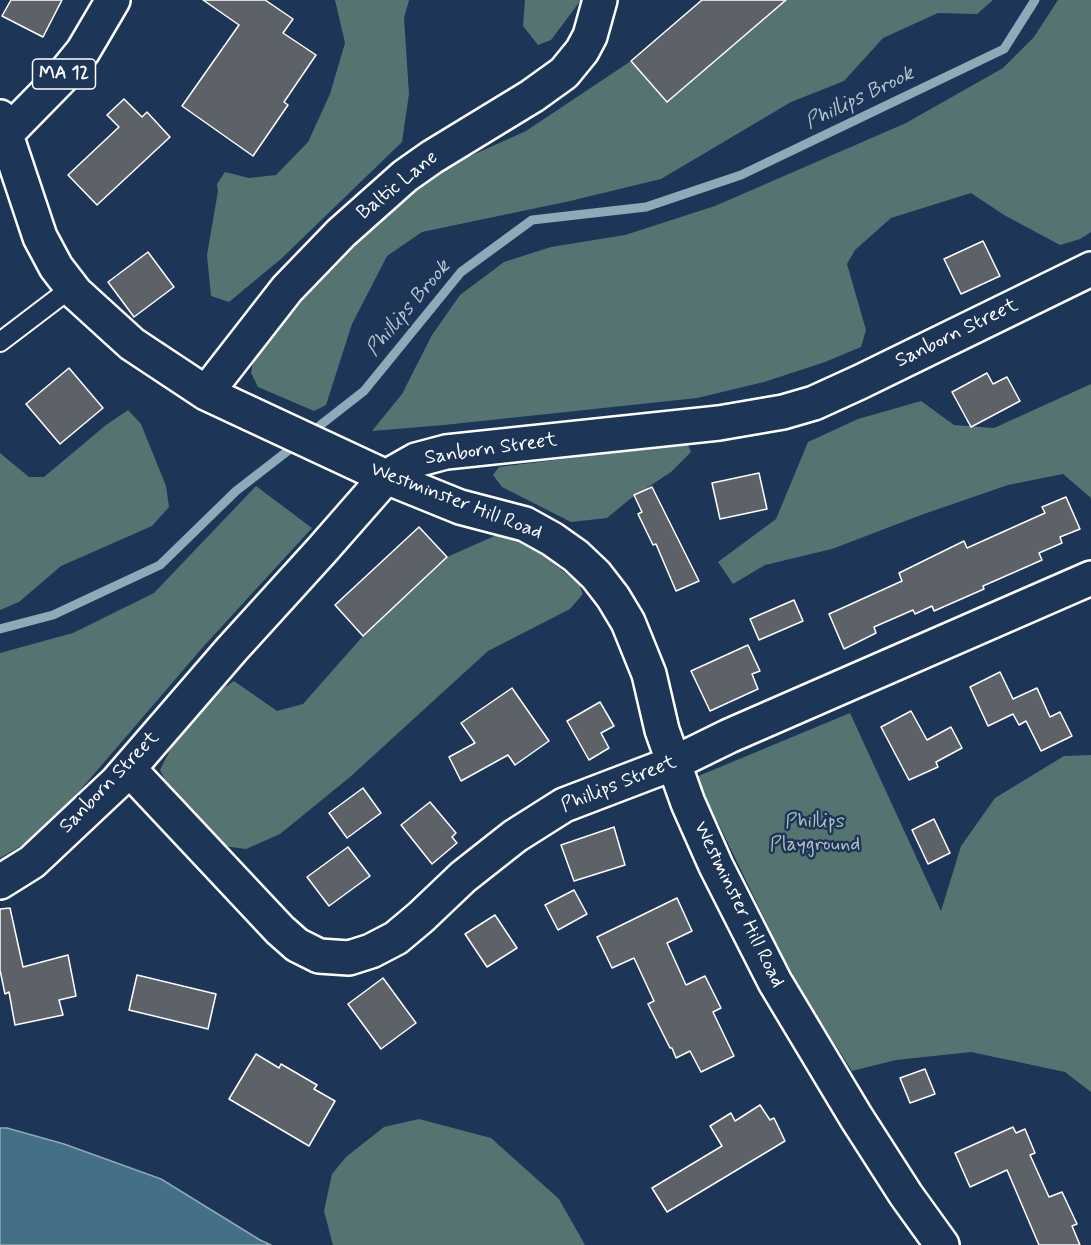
<!DOCTYPE html>
<html>
<head>
<meta charset="utf-8">
<style>
	body { margin:0 }
	canvas { display:block; background:#1d3557 }
</style>
</head>
<body>
<canvas width="1091" height="1245"></canvas>
<script>
const context = document.querySelector('canvas').getContext('2d');
context.lineJoin = 'round';
function fillPath(path, color) {
  context.fillStyle = color;
  context.fill(path, 'evenodd');
}
function poly(rows) {
  const path = new Path2D();
  for (const r of rows) {
    path.moveTo(r[0], r[1]);
    for (let i = 2; i < r.length; i += 2) path.lineTo(r[i], r[i + 1]);
  }
  return path;
}
function trace(path, color, width, dash) {
  context.strokeStyle = color;
  context.lineWidth = width;
  context.lineCap = dash ? 'butt' : 'round';
  context.setLineDash(dash || []);
  context.stroke(path);
}
function label(font, color, halo, rows, align = 'center') {
  context.font = font + ' Mynerve,sans-serif';
  context.lineWidth = 5;
  context.setLineDash([]);
  context.textBaseline = 'middle';
  context.strokeStyle = halo;
  context.fillStyle = color;
  for (const [text, x, y, turn = 0] of rows) {
    context.save();
    context.translate(x, y);
    context.rotate((+turn || 0) * Math.PI / 180);
    context.textAlign = isNaN(turn) ? turn : align;
    if (halo) context.strokeText(text, 0, 0);
    context.fillText(text, 0, 0);
    context.restore();
  }
}
const green = poly([
	[335,0,409,0,404,18,409,94,402,142,282,258,229,302,211,296,207,255,218,191,217,184,225,172,249,178,276,175,308,142,330,94,345,43],
	[525,0,581,0,551,40,538,45,523,26],
	[786,0,993,0,977,14,938,13,883,38,844,81,791,102,661,179,570,201,422,232,387,256,352,324,326,405,314,411,258,387,251,373,255,350,291,300,416,187,457,162,526,131,631,61,667,102],
	[1058,0,1091,0,1091,232,1080,239,1060,245,1004,215,971,193,891,218,855,250,847,264,866,330,861,347,825,362,764,382,697,398,444,425,372,431,402,394,432,335,460,295,504,262,551,247,625,235,715,206,906,123,1003,68,1034,37],
	[1091,384,1091,498,1063,474,1008,485,921,515,832,549,765,565,733,584,718,562,776,519,808,442,858,419,921,401,954,425,994,428],
	[128,410,141,424,166,486,169,507,152,526,61,566,19,602,0,610,0,453,29,477,44,477,106,425],
	[667,439,688,445,691,452,671,472,630,499,607,518,571,522,502,487,493,475,499,467,610,453],
	[256,486,312,528,203,647,82,788,40,835,0,858,0,653,73,633,154,593],
	[499,534,523,539,579,584,583,594,570,609,488,651,350,777,280,834,246,849,223,846,171,792,160,770,177,736,216,693,234,681,277,711,303,704,363,636,447,557],
	[850,713,941,911,961,846,995,798,1064,756,1091,755,1091,1092,1065,1072,971,1052,896,1060,852,1071,794,980,696,777],
	[419,1119,491,1138,559,1199,585,1245,333,1245,324,1211,332,1174,346,1157,384,1127]
]);
const water = poly([
	[0,1128,7,1128,64,1144,161,1179,260,1240,271,1245,0,1245,0,1128]
]);
const stream = poly([
	[309,434,364,391,461,272,532,220,646,207,741,175,1004,49,1035,0],
	[0,629,53,615,160,565,236,491,298,443]
]);
const building = poly([
	[11,0,62,0,43,37,2,16,11,0],
	[203,0,265,0,293,19,283,33,316,55,284,102,288,105,253,156,182,106,239,25,203,0],
	[702,0,786,0,667,102,631,61,702,0],
	[124,99,142,117,147,112,170,137,97,205,68,175,119,127,107,115,124,99],
	[983,241,1000,276,961,294,944,259,983,241],
	[148,252,174,287,134,317,108,282,148,252],
	[69,368,103,408,60,444,26,404,69,368],
	[987,373,993,384,1007,377,1020,401,971,427,952,392,987,373],
	[759,473,767,509,720,519,712,483,759,473],
	[652,487,699,581,676,591,656,544,653,545,638,514,642,512,634,495,652,487],
	[1066,497,1080,529,1060,537,1062,543,1039,553,1042,560,983,586,984,589,934,611,932,606,915,614,913,610,874,627,876,633,844,649,829,614,902,581,899,573,964,541,967,548,1045,513,1042,507,1066,497],
	[419,527,447,557,363,636,335,605,419,527],
	[794,600,803,621,759,640,750,619,794,600],
	[748,645,760,671,752,674,758,689,710,711,691,671,748,645],
	[1000,672,1013,699,1037,688,1050,717,1060,712,1072,736,1041,751,1026,721,1019,725,1013,714,988,726,970,687,1000,672],
	[512,688,549,741,515,765,508,755,461,781,449,757,475,743,461,723,512,688],
	[600,702,614,726,601,733,609,748,589,760,567,721,600,702],
	[911,711,927,740,951,727,962,748,936,762,938,767,909,780,881,727,911,711],
	[363,788,381,813,347,838,329,813,363,788],
	[430,802,456,833,452,837,457,843,432,864,401,825,430,802],
	[934,819,950,853,928,864,912,830,934,819],
	[614,827,625,865,574,881,561,845,614,827],
	[348,847,370,876,329,906,307,877,348,847],
	[574,890,587,914,558,930,545,905,574,890],
	[677,898,692,931,667,943,686,985,705,976,721,1008,713,1012,734,1056,701,1072,690,1051,676,1058,672,1048,670,1048,648,1004,654,1001,634,958,612,968,597,937,677,898],
	[10,908,23,967,68,955,76,996,59,1000,63,1015,15,1025,9,992,5,994,0,970,0,909,10,908],
	[495,915,517,948,487,967,465,934,495,915],
	[137,975,216,994,208,1029,129,1010,137,975],
	[383,978,416,1023,381,1049,348,1004,383,978],
	[256,1054,279,1068,281,1064,317,1085,314,1089,335,1101,309,1146,229,1099,256,1054],
	[925,1069,935,1094,910,1103,900,1078,925,1069],
	[760,1105,770,1120,774,1118,785,1141,667,1212,652,1188,722,1146,710,1126,731,1113,735,1121,760,1105],
	[1013,1127,1016,1133,1025,1129,1035,1153,1030,1155,1049,1197,1062,1192,1077,1224,1072,1226,1080,1245,1039,1245,1007,1170,970,1187,955,1153,1013,1127]
]);
const lane = poly([
	[0,342,71,288]
]);
const street = poly([
	[0,117,40,237,56,267,76,293,132,344,206,393,386,477,460,507,525,524,552,539,576,556,596,575,613,597,628,622,649,674,662,730,688,803,716,866,775,982,856,1117,906,1195,942,1245],
	[206,393,287,289,341,233,405,176,432,157,532,96,564,73,582,51,590,36,600,0],
	[129,769,280,930,297,945,319,956,349,958,371,951,396,938,421,917,463,877,515,836,564,805,674,763,729,736,1091,578],
	[0,882,32,862,117,782,232,649,322,550,386,477,416,460,446,452,719,423,783,412,814,403,860,382,1091,269]
]);
const primary = poly([
	[0,136,14,126,61,78,83,51,113,0]
]);
const shields = [
	[64,74,63]
];
const shieldNames = [
	["MA 12",64,74]
];
const streetNames = [
	["Baltic Lane",398,186,-39],
	["Sanborn Street",957,334,-26],
	["Sanborn Street",491,450,-8],
	["Westminster Hill Road",456,502,21],
	["Sanborn Street",110,783,-46],
	["Phillips Street",619,785,-22],
	["Westminster Hill Road",738,905,64]
];
const parkNames = [
	["Phillips",815,823],
	["Playground",815,846]
];
const waterNames = [
	["Phillips Brook",860,99,-26],
	["Phillips Brook",409,309,-50]
];
fillPath(green, '#547371');
fillPath(water, '#436f87');
trace(water, '#8ea9b7', 1.5);
trace(stream, '#8ea9b7', 9);
fillPath(building, '#5d6168');
trace(building, '#fff', 1.5);
trace(lane, '#fff', 22);
trace(street, '#fff', 38);
trace(primary, '#fff', 38);
trace(lane, '#1d3557', 18);
trace(street, '#1d3557', 33);
trace(primary, '#1d3557', 33);
for (const [x, y, w] of shields) {
  const box = new Path2D();
  box.roundRect(x - w / 2, y - 15, w, 30, 4.5);
  context.fillStyle = '#1d3557';
  context.fill(box);
  trace(box, '#fff', 1.5);
}
label('bold 18px', '#fff', null, shieldNames);
label('20px', '#fff', '#1d3557', streetNames);
label('20px', '#b2c0bf', '#1d3557', parkNames);
label('italic 21px', '#b4c5cf', '#1d3557', waterNames);
</script>
</body>
</html>
